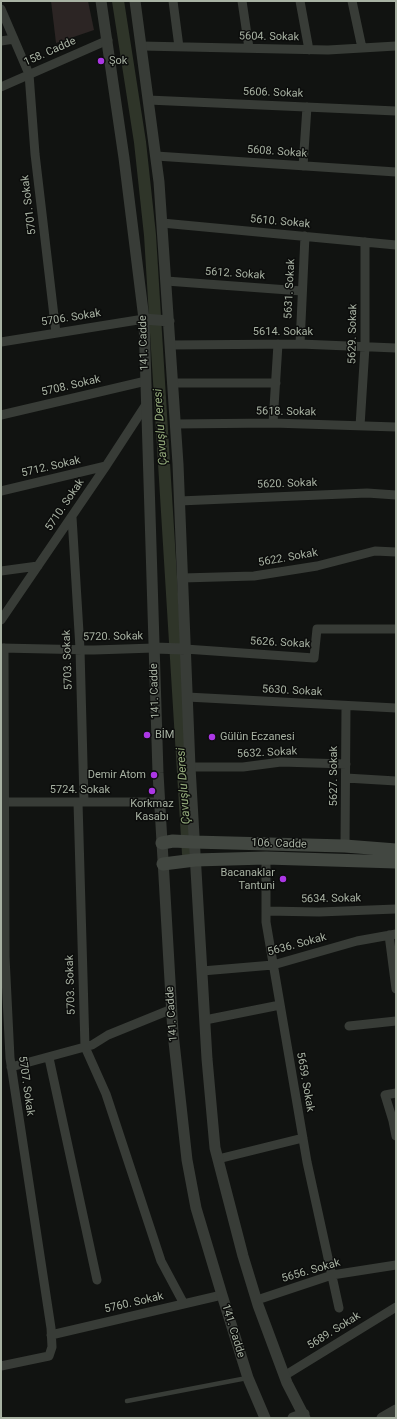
<!DOCTYPE html>
<html>
<head>
<meta charset="utf-8">
<style>
	body { margin:0 }
	#map { position:relative; width:397px; height:1419px; overflow:hidden; background:#111311; font-family:Roboto,sans-serif }
	canvas { display:block }
	.frame { position:absolute; inset:0; border:2px solid #a8b2a3; pointer-events:none }
</style>
</head>
<body>
<div id="map">
<canvas width="397" height="1419"></canvas>
<div class="frame"></div>
</div>
<script>
const context = document.querySelector('canvas').getContext('2d');
context.lineJoin = 'round';
function fillPath(path, color) {
  context.fillStyle = color;
  context.fill(path, 'evenodd');
}
function poly(rows) {
  const path = new Path2D();
  for (const r of rows) {
    path.moveTo(r[0], r[1]);
    for (let i = 2; i < r.length; i += 2) path.lineTo(r[i], r[i + 1]);
  }
  return path;
}
function trace(path, color, width, dash) {
  context.strokeStyle = color;
  context.lineWidth = width;
  context.lineCap = dash ? 'butt' : 'round';
  context.setLineDash(dash || []);
  context.stroke(path);
}
function label(font, color, halo, rows, align = 'center') {
  context.font = font + ' Roboto,sans-serif';
  context.lineWidth = 3;
  context.setLineDash([]);
  context.textBaseline = 'middle';
  context.strokeStyle = halo;
  context.fillStyle = color;
  for (const [text, x, y, turn = 0] of rows) {
    context.save();
    context.translate(x, y);
    context.rotate((+turn || 0) * Math.PI / 180);
    context.textAlign = isNaN(turn) ? turn : align;
    if (halo) context.strokeText(text, 0, 0);
    context.fillText(text, 0, 0);
    context.restore();
  }
}
const green = poly([
	[51,1,88,1,94,30,56,43]
]);
const canal = poly([
	[118,1,140,142,150,235,188,854]
]);
const service = poly([
	[127,1401,247,1378]
]);
const minor = poly([
	[173,1,179,47],
	[242,1,249,48],
	[300,1,309,50],
	[352,1,362,48],
	[1,9,29,74,35,154,56,333],
	[1,41,14,39],
	[141,46,328,50,396,46],
	[1,87,108,40],
	[148,100,396,111],
	[156,156,396,172],
	[303,166,307,107],
	[162,223,396,245],
	[166,281,302,291],
	[1,342,144,319],
	[300,344,305,236],
	[170,345,300,344,396,348],
	[173,383,276,383],
	[1,415,146,381],
	[273,423,278,344],
	[175,424,273,423,396,427],
	[360,426,365,347,365,242],
	[1,491,106,466],
	[179,501,367,493,396,495],
	[72,517,80,649,84,802],
	[1,571,38,566],
	[182,578,254,576,317,566,375,551,396,552],
	[1,620,106,466,147,403],
	[1,648,94,650,154,648],
	[185,649,314,658,317,629,396,629],
	[187,697,396,708],
	[190,767,243,767,281,762,346,764],
	[346,778,396,781],
	[1,802,159,802],
	[78,802,85,1047,106,1094,161,1261,184,1304],
	[345,846,346,706],
	[266,858,266,922,307,1162,339,1308],
	[266,911,319,912,396,909],
	[389,935,396,989],
	[202,971,273,965,357,941,396,934],
	[205,1020,280,1005],
	[349,1026,396,1021],
	[49,1058,97,1280],
	[11,1067,92,1045,108,1035,172,1009],
	[396,1093,385,1095,393,1121,396,1136],
	[218,1159,303,1138],
	[257,1300,332,1275,396,1265],
	[51,1335,222,1295],
	[1,1366,49,1356,52,1347,51,1328,10,1058,5,957,4,648],
	[284,1376,396,1307]
]);
const tertiary = poly([
	[101,1,124,158,144,319,158,773,173,1033,187,1160,196,1208,222,1295,248,1378,265,1418],
	[135,1,159,182,178,464,190,767,207,1059,215,1148,243,1256,258,1305,287,1383,305,1418],
	[144,319,169,321],
	[154,648,185,649],
	[293,1418,304,1414],
	[382,1418,396,1410]
]);
const secondary = poly([
	[162,843,173,841,193,842,345,846,396,850],
	[163,864,195,860,266,858,396,862]
]);
const markers = [
	[101,61,4,"#ac37e5"],
	[147,735,4,"#ac37e5"],
	[212,737,4,"#ac37e5"],
	[154,775,4,"#ac37e5"],
	[152,791,4,"#ac37e5"],
	[283,879,4,"#ac37e5"]
];
const streetNames = [
	["5604. Sokak",269,37,1],
	["158. Cadde",50,52,-24],
	["5606. Sokak",273,93,2],
	["5608. Sokak",277,152,4],
	["5701. Sokak",29,205,-97],
	["5610. Sokak",280,222,5],
	["5612. Sokak",235,274,4],
	["5631. Sokak",290,289,-87],
	["5706. Sokak",71,318,-9],
	["5614. Sokak",283,332],
	["5629. Sokak",353,334,-89],
	["141. Cadde",144,343,-92],
	["5708. Sokak",71,386,-13],
	["5618. Sokak",286,412,1],
	["5712. Sokak",51,467,-13],
	["5620. Sokak",287,484,-2],
	["5710. Sokak",65,505,-56],
	["5622. Sokak",288,558,-10],
	["5720. Sokak",113,637,-1],
	["5626. Sokak",280,643,3],
	["5703. Sokak",68,660,-92],
	["141. Cadde",155,691,-92],
	["5630. Sokak",292,691,3],
	["5632. Sokak",267,753,-3],
	["5627. Sokak",334,776,-90],
	["5724. Sokak",80,790],
	["106. Cadde",279,844,2],
	["5634. Sokak",331,899,-1],
	["5636. Sokak",297,945,-15],
	["5703. Sokak",71,985,-92],
	["141. Cadde",172,1014,-94],
	["5659. Sokak",305,1082,80],
	["5707. Sokak",26,1086,82],
	["5656. Sokak",311,1271,-16],
	["5760. Sokak",134,1303,-13],
	["141. Cadde",233,1331,73],
	["5689. Sokak",334,1331,-32]
];
const poiNames = [
	["Şok",109,61],
	["BİM",155,735],
	["Gülün Eczanesi",220,737],
	["Demir Atom",146,775,"right"],
	["Korkmaz",152,804,"center"],
	["Kasabı",152,817,"center"],
	["Bacanaklar",275,873,"right"],
	["Tantuni",275,886,"right"]
];
const waterNames = [
	["Çavuşlu Deresi",161,427,-94],
	["Çavuşlu Deresi",184,786,-94]
];
fillPath(green, '#2c2524');
trace(canal, '#2f3529', 12);
trace(service, '#383c37', 4.5);
trace(minor, '#383c37', 9);
trace(tertiary, '#383c37', 11);
trace(secondary, '#424741', 13);
for (const [x, y, r, color] of markers) {
  const dot = new Path2D();
  dot.arc(x, y, r, 0, 2 * Math.PI);
  context.fillStyle = color;
  context.fill(dot);
  trace(dot, '#0c0d0c', 1.5);
}
label('11px', '#a8b2a3', '#0c0d0c', streetNames);
label('11px', '#a8b2a3', '#0c0d0c', poiNames, 'left');
label('italic 12px', '#95ac7c', '#0c0d0c', waterNames);
</script>
</body>
</html>
